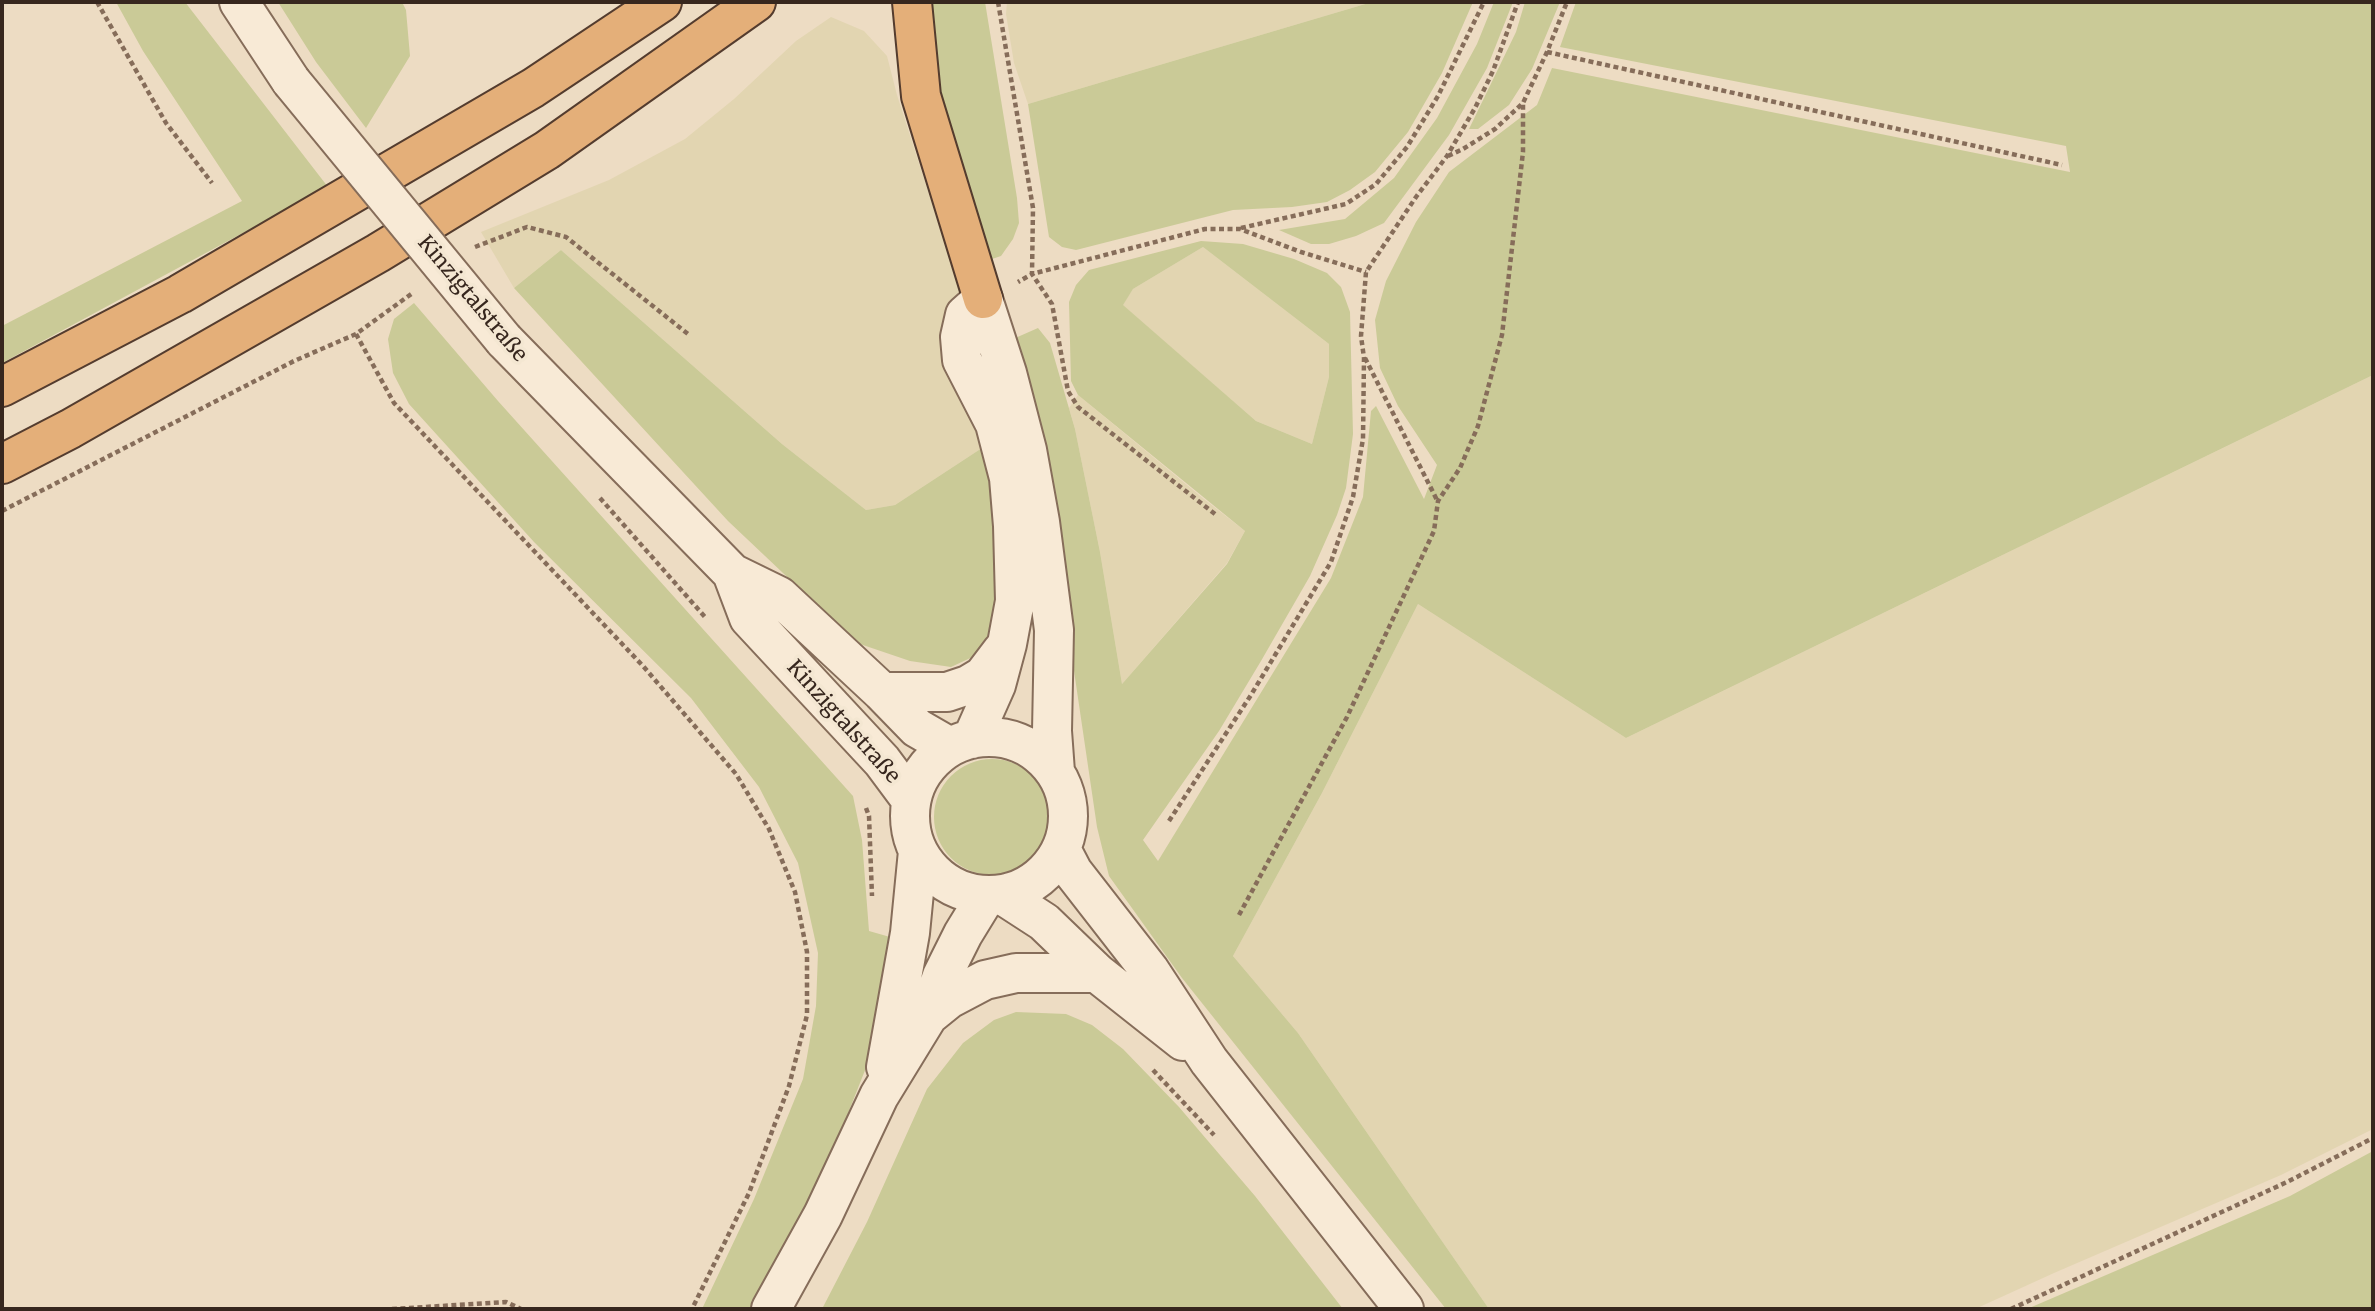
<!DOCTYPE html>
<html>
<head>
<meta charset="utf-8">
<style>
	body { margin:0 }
	#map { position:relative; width:2375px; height:1311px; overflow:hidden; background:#eddcc3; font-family:Merriweather,serif }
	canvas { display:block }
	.frame { position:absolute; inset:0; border:4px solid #37271e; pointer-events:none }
</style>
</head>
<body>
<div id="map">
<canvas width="2375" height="1311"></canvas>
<div class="frame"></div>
</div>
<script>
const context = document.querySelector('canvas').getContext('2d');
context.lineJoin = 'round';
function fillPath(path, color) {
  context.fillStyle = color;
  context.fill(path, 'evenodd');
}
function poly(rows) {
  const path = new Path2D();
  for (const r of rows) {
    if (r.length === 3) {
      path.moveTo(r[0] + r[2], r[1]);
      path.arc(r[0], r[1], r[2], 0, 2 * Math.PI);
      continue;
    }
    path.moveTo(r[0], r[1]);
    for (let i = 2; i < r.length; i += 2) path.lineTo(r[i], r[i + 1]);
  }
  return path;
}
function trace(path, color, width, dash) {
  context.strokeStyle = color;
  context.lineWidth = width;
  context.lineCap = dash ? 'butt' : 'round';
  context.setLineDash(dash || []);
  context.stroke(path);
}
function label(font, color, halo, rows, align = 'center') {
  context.font = font + ' Merriweather,serif';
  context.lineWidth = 7;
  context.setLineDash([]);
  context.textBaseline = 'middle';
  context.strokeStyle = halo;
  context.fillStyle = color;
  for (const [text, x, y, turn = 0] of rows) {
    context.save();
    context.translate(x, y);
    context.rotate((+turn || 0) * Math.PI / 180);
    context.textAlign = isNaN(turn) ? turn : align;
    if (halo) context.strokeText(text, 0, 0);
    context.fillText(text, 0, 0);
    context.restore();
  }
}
const farmland = poly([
	[1007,2,1372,2,1028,104,1014,63,1006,14],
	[831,17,864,31,887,56,897,95,960,290,945,323,985,446,895,505,866,510,782,444,561,250,514,288,481,232,609,180,685,139,734,99,796,41],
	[1203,247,1329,344,1329,377,1312,444,1256,421,1122,305,1133,289],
	[2373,375,2373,1129,2281,1175,2054,1273,1975,1309,1489,1309,1298,1033,1233,956,1322,793,1418,604,1626,738],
	[1078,395,1204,499,1245,531,1227,563,1122,684,1100,552,1075,429,1069,408]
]);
const green = poly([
	[116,2,185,2,328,187,2,363,2,326,242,201,143,51],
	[278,2,402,2,406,10,410,56,366,128,316,62],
	[922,2,985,2,1017,198,1019,223,1013,239,1001,256,992,259,984,254,943,113],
	[1372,2,1473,2,1442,73,1408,132,1375,172,1350,190,1327,202,1292,207,1233,210,1076,250,1062,247,1049,237,1028,104],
	[1494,2,1513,2,1487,68,1449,135,1384,223,1356,236,1329,244,1311,244,1279,230,1345,219,1394,178,1437,118,1477,44],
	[1525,2,1560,2,1532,69,1509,105,1478,129,1469,129,1516,32],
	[1576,2,2373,2,2373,375,1626,738,1418,604,1322,793,1233,956,1298,1033,1489,1309,1446,1309,1182,978,1109,876,1097,827,1040,440,1013,339,1038,328,1050,343,1075,429,1100,552,1122,684,1227,564,1245,531,1078,395,1071,381,1069,302,1076,285,1089,270,1201,241,1243,244,1294,259,1327,273,1341,287,1350,312,1353,434,1346,488,1337,515,1310,576,1261,661,1219,731,1143,840,1158,861,1331,578,1363,497,1371,411,1376,406,1424,499,1437,465,1398,406,1380,368,1375,320,1386,281,1416,222,1449,172,1537,105,1552,68,2070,172,2066,146,1560,47],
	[1203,247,1329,344,1329,377,1312,444,1256,421,1123,305,1133,289],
	[561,250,782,444,866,510,895,505,985,446,1003,555,993,637,979,654,951,667,910,661,857,643,728,521,514,288],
	[414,303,498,401,853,796,862,840,869,931,897,939,871,1055,845,1121,810,1198,754,1309,702,1309,754,1199,803,1079,816,1006,818,953,798,863,759,787,691,698,534,542,409,404,393,373,388,339,394,319],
	[992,817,58],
	[1016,1012,1066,1014,1092,1025,1123,1049,1179,1107,1255,1196,1343,1309,822,1309,867,1222,927,1089,963,1043,994,1020],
	[2373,1151,2373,1309,2027,1309,2290,1196]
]);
const path = poly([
	[97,2,166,123,212,183],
	[998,2,1033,208,1032,274,1018,282],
	[1547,52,2062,165],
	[1448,156,1463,149,1495,129,1523,103,1547,52,1567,2],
	[1241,228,1346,204,1376,184,1407,147,1438,96,1484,2],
	[475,247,527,227,566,237,688,334],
	[356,334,394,403,643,666,736,774,769,829,795,892,807,952,807,1015,789,1086,749,1193,692,1309],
	[1365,358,1437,500],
	[600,498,705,617],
	[2,511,294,361,356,334,414,292],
	[1215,514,1078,407,1068,391,1052,304,1032,274,1205,229,1240,229,1301,252,1366,272],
	[866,808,869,816,872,896],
	[1169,821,1251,695,1331,562,1353,497,1363,439,1364,358,1361,336,1366,272,1416,197,1447,156,1475,108,1493,71,1518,2],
	[1239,915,1347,717,1434,531,1438,501,1460,468,1478,426,1502,335,1523,152,1523,103],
	[1153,1070,1214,1135],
	[392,1309,506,1302,521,1309],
	[2011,1309,2287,1182,2373,1138]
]);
const tertiary = poly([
	[239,2,291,81],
	[504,340,732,573,779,596,882,692,917,728,950,747],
	[732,573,749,618,882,761,911,800],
	[882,692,947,692,968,685,983,676,1002,651],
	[989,816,79],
	[972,739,996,685,1007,644,1015,601,1013,526,1009,478,995,424,962,360,960,337,965,315,983,299,1007,373,1027,450,1040,522,1054,630,1052,731,1055,772],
	[1061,849,1073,872,1150,971,1209,1061,1404,1309],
	[1011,892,1007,898,1044,922,1097,973,1183,1041],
	[928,1016,942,976,963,934,982,903,990,896],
	[886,1067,910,933,918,851],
	[771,1309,823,1215,879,1096,928,1016,949,999,985,980,1016,973,1097,973]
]);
const trunk = poly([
	[912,2,921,96,983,299],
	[2,387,180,294,533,88,662,2],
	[2,464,70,429,378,253,547,150,756,2]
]);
const tertiaryBridge = poly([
	[291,81,504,340]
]);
const streetNames = [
	["Kinzigtalstraße",472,299,50],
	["Kinzigtalstraße",843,722,48]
];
fillPath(farmland, '#e2d5b1');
fillPath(green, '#caca97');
trace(tertiary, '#866d5a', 42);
trace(trunk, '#543c2e', 42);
trace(path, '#866d5a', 4.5, [5, 3.5]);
trace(tertiary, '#f8ead6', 38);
trace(trunk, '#e4af79', 38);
trace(tertiaryBridge, '#866d5a', 42, []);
trace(tertiaryBridge, '#f8ead6', 38);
label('21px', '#37271e', '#f4e7d2', streetNames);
</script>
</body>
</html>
